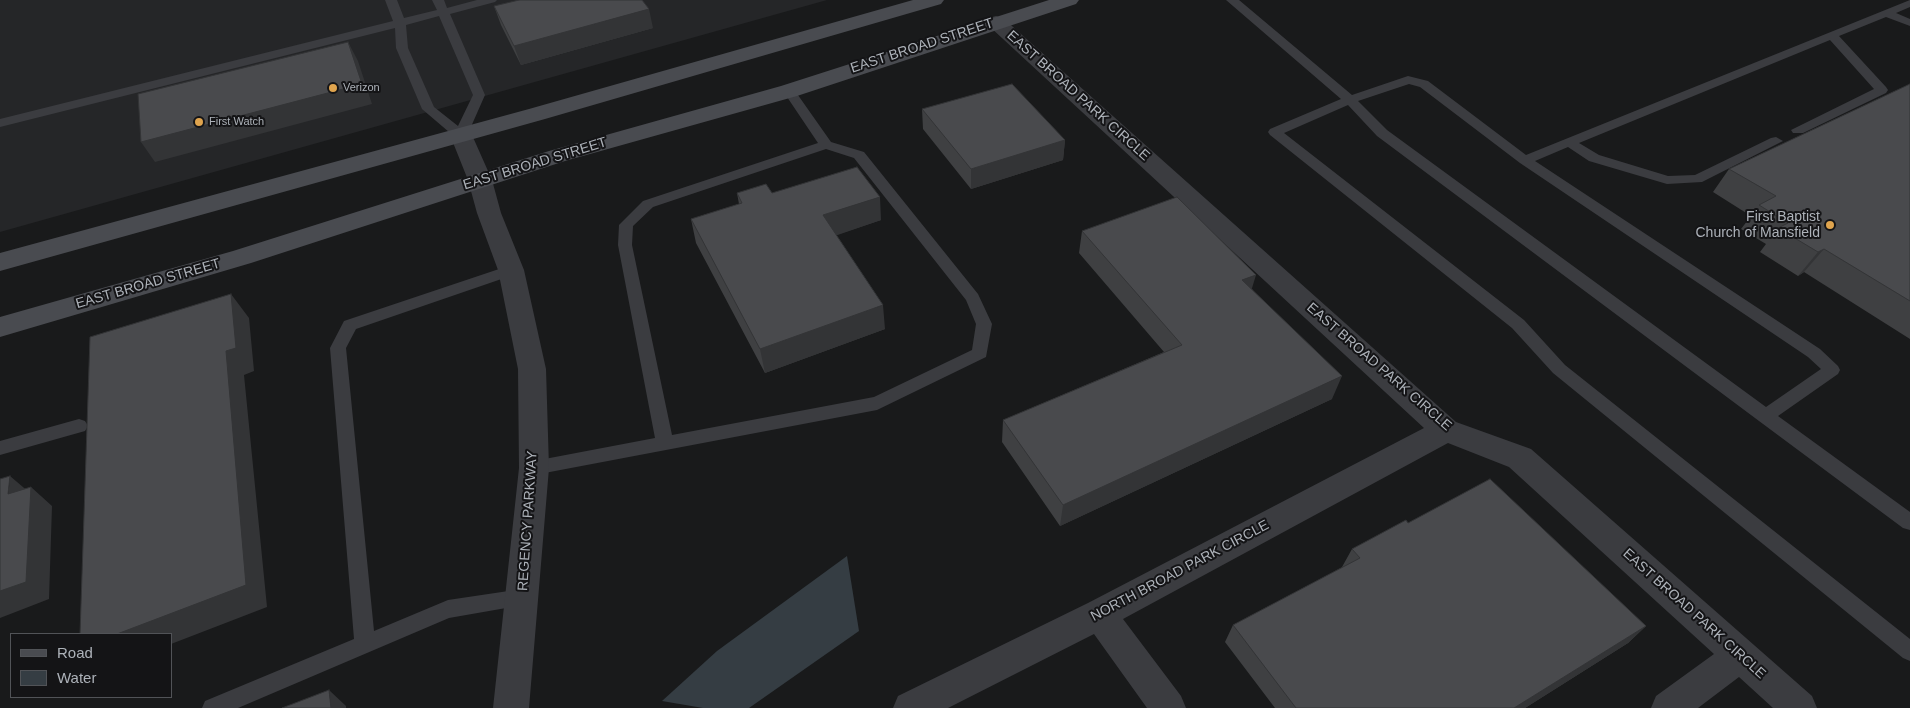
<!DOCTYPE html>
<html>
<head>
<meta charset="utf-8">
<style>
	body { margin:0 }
	#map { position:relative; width:1910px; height:708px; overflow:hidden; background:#191a1b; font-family:Arial,sans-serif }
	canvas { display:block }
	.legend { position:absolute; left:10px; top:633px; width:162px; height:65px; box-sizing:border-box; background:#141416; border:1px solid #515357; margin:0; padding:6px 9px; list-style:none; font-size:15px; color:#adb2b9 }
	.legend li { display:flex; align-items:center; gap:10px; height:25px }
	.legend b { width:25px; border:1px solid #515357 }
</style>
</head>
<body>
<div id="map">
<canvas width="1910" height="708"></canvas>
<ul class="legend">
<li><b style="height:6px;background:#494b50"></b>Road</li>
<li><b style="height:14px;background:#353d43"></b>Water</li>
</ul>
</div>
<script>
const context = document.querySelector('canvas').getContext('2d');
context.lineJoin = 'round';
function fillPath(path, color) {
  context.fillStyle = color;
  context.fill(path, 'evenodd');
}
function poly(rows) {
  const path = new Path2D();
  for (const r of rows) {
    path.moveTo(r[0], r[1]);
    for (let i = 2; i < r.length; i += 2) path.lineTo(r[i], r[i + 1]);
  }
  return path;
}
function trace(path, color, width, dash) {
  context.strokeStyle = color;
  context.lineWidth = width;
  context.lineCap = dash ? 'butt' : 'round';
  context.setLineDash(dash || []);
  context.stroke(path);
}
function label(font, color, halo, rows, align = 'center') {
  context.font = font + ' Arial,sans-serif';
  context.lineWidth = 4;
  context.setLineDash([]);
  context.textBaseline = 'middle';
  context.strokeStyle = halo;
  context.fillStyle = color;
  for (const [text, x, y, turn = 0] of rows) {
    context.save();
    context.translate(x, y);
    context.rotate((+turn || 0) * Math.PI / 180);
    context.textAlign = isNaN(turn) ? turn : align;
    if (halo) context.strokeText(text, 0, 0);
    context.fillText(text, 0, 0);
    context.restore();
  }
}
const built = poly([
	[0,0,827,0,0,232]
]);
const water = poly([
	[847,556,859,631,749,708,703,708,662,701,717,651]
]);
const lane = poly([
	[385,0,397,0,404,18,437,10,432,0,444,0,447,8,477,0,497,0,495,2,450,14,485,95,466,138,456,138,422,109,396,48,395,28,0,127,0,119,393,21,385,0],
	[439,16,473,95,458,126,434,107,408,48,406,25,439,16],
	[1226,0,1239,0,1352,95,1408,76,1428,81,1526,155,1910,0,1910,7,1896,13,1910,19,1910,26,1886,17,1839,36,1886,87,1888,90,1886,93,1803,133,1793,133,1791,130,1874,89,1830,40,1579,143,1599,155,1668,176,1695,175,1771,138,1776,137,1783,141,1702,182,1667,184,1589,161,1568,147,1535,161,1820,349,1838,366,1840,370,1838,374,1778,416,1910,512,1910,530,1903,528,1759,421,1377,136,1348,105,1284,133,1524,320,1565,365,1910,639,1910,661,1903,658,1553,373,1512,328,1270,135,1268,132,1270,129,1341,99,1226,0],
	[1409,84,1420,87,1520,163,1808,357,1821,369,1766,407,1387,130,1358,101,1409,84],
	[789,87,793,88,831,142,864,152,978,294,992,324,986,357,877,410,534,475,528,473,525,468,528,463,534,461,655,438,618,245,619,225,643,201,818,143,783,91,789,87],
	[826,149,854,158,966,300,976,324,972,350,874,397,672,435,632,245,633,226,653,207,826,149],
	[511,265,516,266,519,270,516,274,356,329,346,348,374,631,448,600,522,589,529,592,532,598,529,604,449,618,238,708,202,708,205,701,354,639,330,348,344,321,511,265],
	[79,419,85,421,88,426,85,431,0,455,0,441,79,419]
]);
const street = poly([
	[996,16,1003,18,1456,422,1531,449,1812,696,1817,708,1773,708,1739,677,1698,708,1651,708,1656,696,1714,654,1509,467,1448,443,1123,619,1181,696,1186,708,1147,708,1094,634,948,708,893,708,898,696,1088,603,1424,428,989,26,986,22,989,18,996,16],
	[461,128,469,130,472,135,492,180,501,213,524,270,546,369,549,468,529,708,493,708,519,468,518,369,498,270,477,213,468,180,450,135,453,130,461,128]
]);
const secondary = poly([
	[913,0,944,0,941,4,545,119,0,271,0,253,529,109,913,0],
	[1049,0,1079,0,1076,4,797,96,565,161,251,263,0,337,0,317,233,251,549,151,781,86,1049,0]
]);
const wall = poly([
	[494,6,653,28,521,65,501,25],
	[1910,84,1910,339,1804,272,1798,276,1760,252,1766,244,1741,229,1751,216,1713,192,1729,169],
	[922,109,1065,140,1063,160,971,189,923,129],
	[737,193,772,193,881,220,836,235,885,329,765,373,696,243,691,219,739,204],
	[1082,231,1252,289,1332,399,1060,526,1002,442,1003,420,1164,352,1079,253],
	[1408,523,1646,626,1628,643,1525,708,1275,708,1225,642,1233,625,1343,567,1342,567,1352,549]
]);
const shadedWall = poly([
	[649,9,653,28,521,65,514,46],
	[348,42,358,61,372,104,155,162,141,142],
	[1065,140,1063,160,971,189,971,169],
	[880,197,881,220,826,239,823,215],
	[1824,249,1804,272,1798,276,1818,252],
	[1256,275,1249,298,1242,280],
	[231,294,249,318,254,371,244,375,267,607,171,644,171,634,117,634,226,351],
	[883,305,885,329,765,373,760,349],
	[1342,376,1332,399,1060,526,1063,505],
	[10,476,30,493,31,487,52,506,49,599,0,618,0,591],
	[1646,626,1628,643,1525,708,1514,708],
	[329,690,346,706,346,708,331,708]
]);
const building = poly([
	[519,0,642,0,649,9,514,46,494,6,519,0],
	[348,42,362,84,141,142,138,94,348,42],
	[1012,84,1065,140,971,169,922,109,1012,84],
	[1910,84,1910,301,1824,249,1818,252,1778,228,1788,223,1759,205,1776,196,1729,169,1910,84],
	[857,167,880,197,823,215,883,305,760,349,691,219,742,203,737,193,766,184,772,193,857,167],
	[1177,197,1256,275,1242,280,1342,376,1063,505,1003,420,1182,345,1082,231,1177,197],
	[231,294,236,348,226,351,246,585,117,634,80,634,90,337,231,294],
	[10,476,8,494,31,487,26,582,0,591,0,479,10,476],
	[1490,479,1646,626,1514,708,1296,708,1233,625,1360,558,1352,549,1406,520,1408,523,1490,479],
	[329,690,331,708,282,708,329,690]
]);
const markers = [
	[333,88,5,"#dfa44e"],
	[199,122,5,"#dfa44e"],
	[1830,225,5,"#dfa44e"]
];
const farPoinames = [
	["Verizon",343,88],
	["First Watch",209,122]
];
const streetNames = [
	["EAST BROAD STREET",922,46,-18],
	["EAST BROAD PARK CIRCLE",1078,96,42],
	["EAST BROAD STREET",535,164,-17],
	["EAST BROAD STREET",148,284,-16],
	["EAST BROAD PARK CIRCLE",1379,367,41],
	["REGENCY PARKWAY",528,521,-86],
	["NORTH BROAD PARK CIRCLE",1180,571,-28],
	["EAST BROAD PARK CIRCLE",1694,614,42]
];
const poiNames = [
	["First Baptist",1820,217],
	["Church of Mansfield",1820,233]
];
fillPath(built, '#252628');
fillPath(water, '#353d43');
fillPath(lane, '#3b3c40');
fillPath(street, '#3b3c40');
fillPath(secondary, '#494b50');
fillPath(wall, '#3f4042');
fillPath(shadedWall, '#333436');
fillPath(building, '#494a4d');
trace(building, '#333436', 1);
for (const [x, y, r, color] of markers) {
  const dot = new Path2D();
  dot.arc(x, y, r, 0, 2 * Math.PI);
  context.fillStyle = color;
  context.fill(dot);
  trace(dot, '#141416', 2);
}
label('11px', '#adb2b9', '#141416', farPoinames, 'left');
label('14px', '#adb2b9', '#141416', streetNames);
label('14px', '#adb2b9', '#141416', poiNames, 'right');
</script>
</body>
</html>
